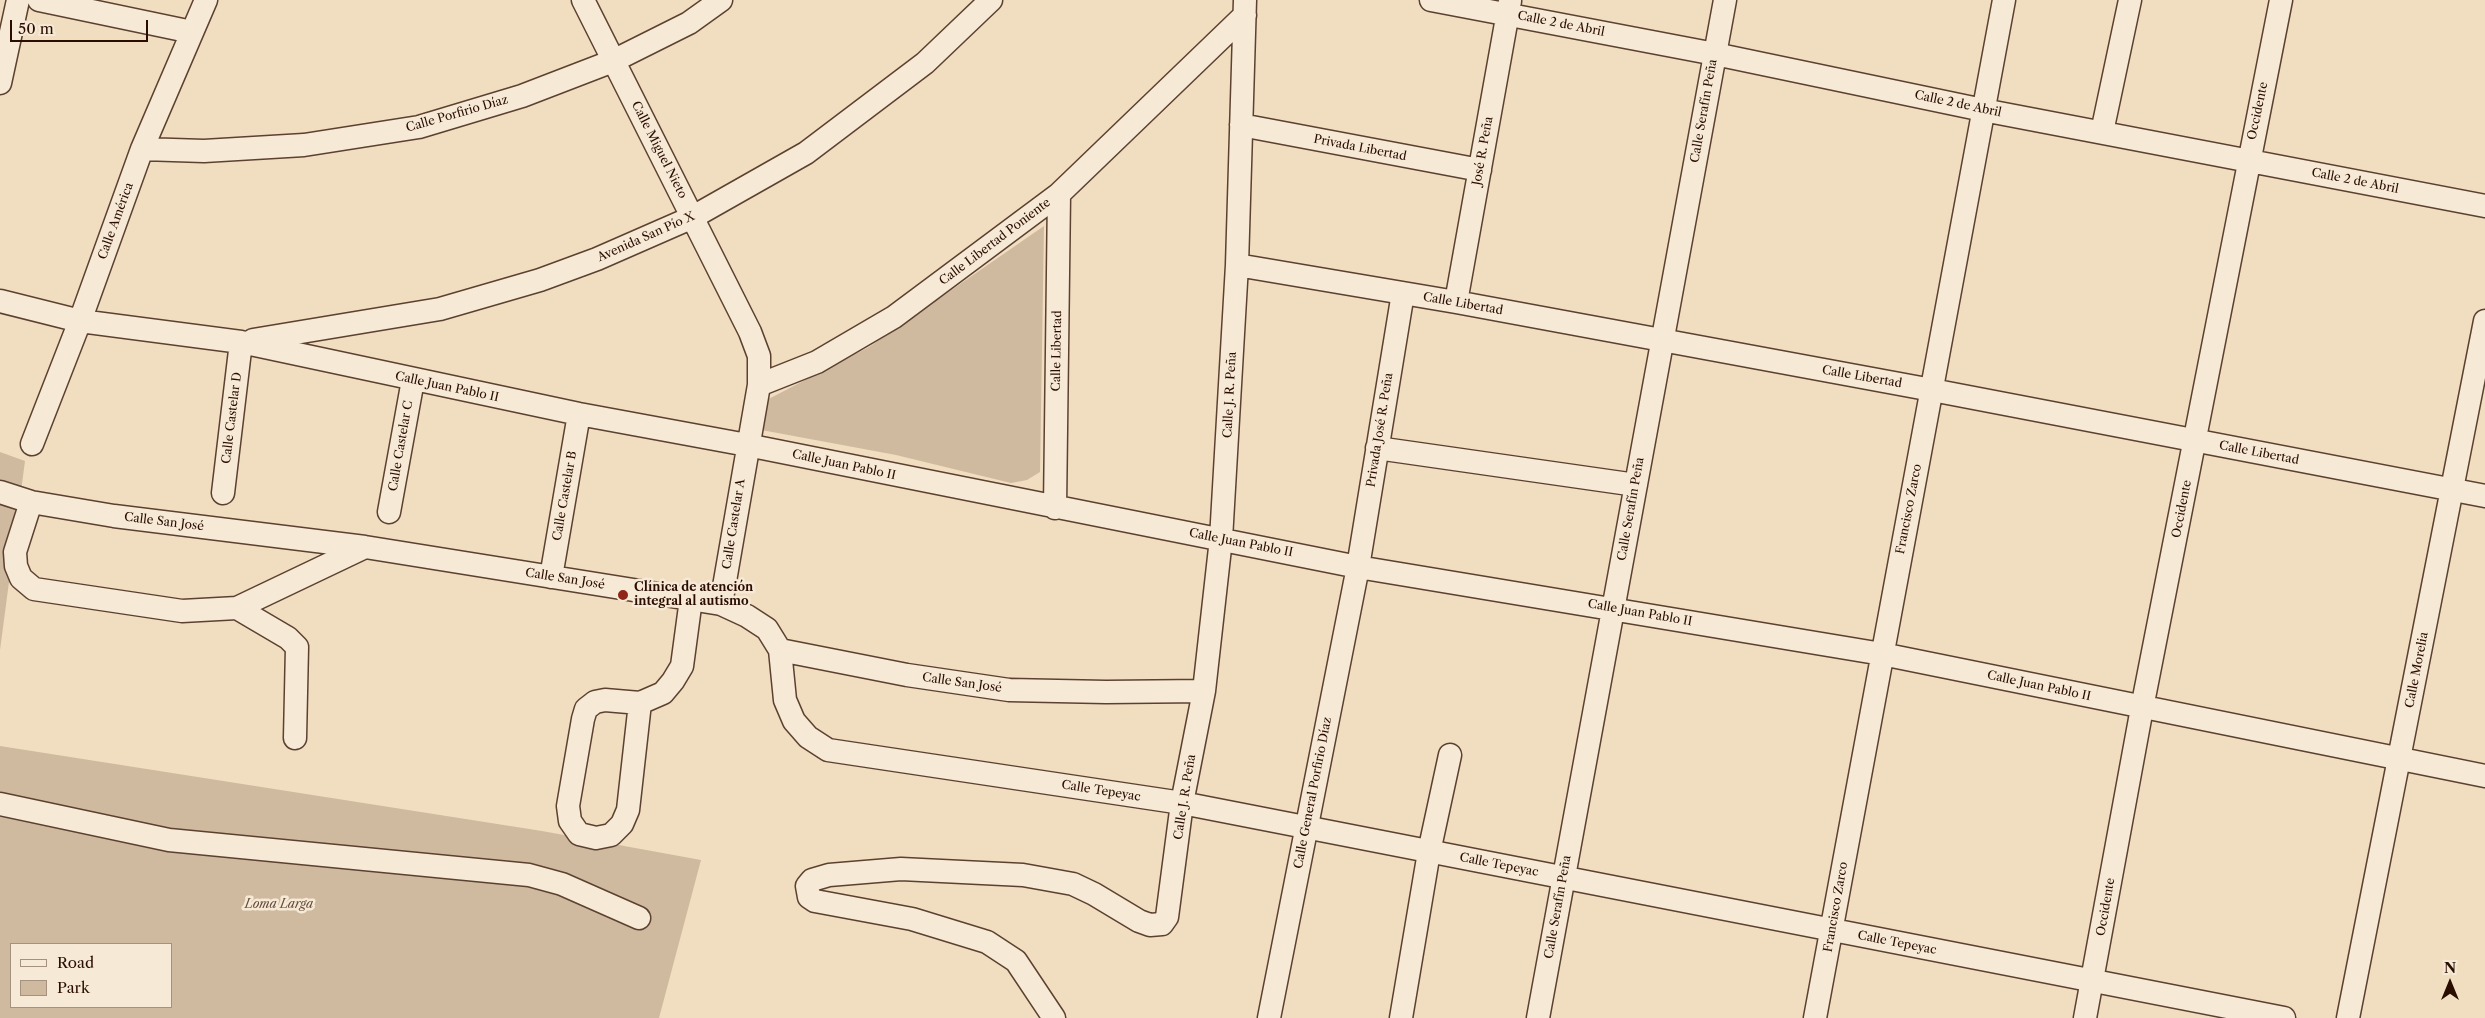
<!DOCTYPE html>
<html>
<head>
<meta charset="utf-8">
<style>
	body { margin:0 }
	#map { position:relative; width:2485px; height:1018px; overflow:hidden; background:#f1ddc0; font-family:"Libre Caslon Text",serif }
	canvas { display:block }
	.legend { position:absolute; left:10px; top:943px; width:162px; height:65px; box-sizing:border-box; background:#f6e9d6; border:1px solid #a49180; margin:0; padding:6px 9px; list-style:none; font-size:15px; color:#2a0d00 }
	.legend li { display:flex; align-items:center; gap:10px; height:25px }
	.legend b { width:25px; border:1px solid #a49180 }
	.north { position:absolute; left:2425px; top:958px; width:50px; height:50px; -webkit-text-stroke:4px #f6e9d6; paint-order:stroke; rotate:0deg; font-size:14px; font-weight:700; line-height:20px; text-align:center; color:#2a0d00 }
	.north::after { content:''; display:block; margin:auto; width:18px; height:22px; background:#2a0d00; clip-path:polygon(50% 0,100% 100%,50% 72%,0 100%) }
	.scale { position:absolute; left:10px; top:20px; width:138px; height:22px; box-sizing:border-box; border:2px solid #2a0d00; border-top:0; padding-left:6px; font-size:15px; line-height:18px; white-space:nowrap; color:#2a0d00; -webkit-text-stroke:4px #f6e9d6; paint-order:stroke }
</style>
</head>
<body>
<div id="map">
<canvas width="2485" height="1018"></canvas>
<ul class="legend">
<li><b style="height:6px;background:#f6e9d6"></b>Road</li>
<li><b style="height:14px;background:#cfba9f"></b>Park</li>
</ul>
<div class="north">N</div>
<div class="scale">50 m</div>
</div>
<script>
const context = document.querySelector('canvas').getContext('2d');
context.lineJoin = 'round';
function fillPath(path, color) {
  context.fillStyle = color;
  context.fill(path, 'evenodd');
}
function poly(rows) {
  const path = new Path2D();
  for (const r of rows) {
    path.moveTo(r[0], r[1]);
    for (let i = 2; i < r.length; i += 2) path.lineTo(r[i], r[i + 1]);
  }
  return path;
}
function trace(path, color, width, dash) {
  context.strokeStyle = color;
  context.lineWidth = width;
  context.lineCap = dash ? 'butt' : 'round';
  context.setLineDash(dash || []);
  context.stroke(path);
}
function label(font, color, halo, rows, align = 'center') {
  context.font = font + ' "Libre Caslon Text",serif';
  context.lineWidth = 5;
  context.setLineDash([]);
  context.textBaseline = 'middle';
  context.strokeStyle = halo;
  context.fillStyle = color;
  for (const [text, x, y, turn = 0] of rows) {
    context.save();
    context.translate(x, y);
    context.rotate((+turn || 0) * Math.PI / 180);
    context.textAlign = isNaN(turn) ? turn : align;
    if (halo) context.strokeText(text, 0, 0);
    context.fillText(text, 0, 0);
    context.restore();
  }
}
const green = poly([
	[1044,226,1040,472,1027,480,1011,483,896,455,756,429,755,406,869,347],
	[0,452,25,461,0,650],
	[0,746,542,831,701,860,659,1018,0,1018],
	[11,944,171,944,171,1007,11,1007]
]);
const minor = poly([
	[39,0,192,32],
	[583,0,750,332,759,356,759,385,721,604],
	[1431,0,1715,54,1983,110,2485,206],
	[0,83,18,0],
	[1241,125,1480,170],
	[2102,132,2130,0],
	[142,149,204,151,304,145,419,127,522,96,613,61,689,23,721,0],
	[1237,265,1456,302,1932,390,2485,496],
	[0,301,80,321,241,342,579,414,747,445,1358,567,1882,654,2485,776],
	[1456,302,1510,1],
	[253,340,440,309,540,280,597,259,693,217,806,153,925,63,991,0],
	[759,385,817,362,894,317,1059,194,1245,15],
	[32,444,80,321,142,149,206,0],
	[1377,448,1636,485],
	[0,492,31,502,114,516,365,547,721,604,747,616,767,629,780,650,907,675,1009,690,1106,692,1204,691],
	[223,493,241,342],
	[31,502,15,552,16,566,21,578,34,589,182,611,237,608,365,547],
	[1055,508,1059,194],
	[389,512,413,380],
	[551,577,579,414],
	[237,608,288,638,297,647,295,738],
	[780,650,785,700,794,721,808,737,828,750,1182,803,2284,1018],
	[640,703,628,810,622,824,611,835,596,838,579,834,570,821,568,806,583,719,586,709,595,702,605,700,640,703,663,693,673,681,682,666,691,599],
	[0,804,169,840,529,875,562,884,639,918],
	[1054,1018,1016,961,987,942,912,919,815,901,809,897,807,886,812,880,829,875,901,869,1023,875,1073,884,1094,894,1139,921,1150,925,1162,924,1167,917,1182,803,1204,691,1221,539,1237,265,1245,0],
	[1269,1018,1358,567,1403,293],
	[1401,1018,1429,852,1450,755],
	[1538,1018,1725,0],
	[1815,1018,2004,0],
	[2085,1018,2142,708,2281,0],
	[2348,1018,2485,321]
]);
const markers = [
	[623,595,6,"#8f2418"]
];
const streetNames = [
	["Calle 2 de Abril",1561,24,11],
	["Calle 2 de Abril",1958,104,12],
	["Calle Serafín Peña",1704,111,-80],
	["Occidente",2258,111,-78],
	["Calle Porfirio Díaz",457,114,-16],
	["Privada Libertad",1360,148,11],
	["Calle Miguel Nieto",659,150,63],
	["José R. Peña",1483,151,-80],
	["Calle 2 de Abril",2355,181,11],
	["Calle América",116,221,-70],
	["Avenida San Pío X",646,237,-24],
	["Calle Libertad Poniente",995,242,-37],
	["Calle Libertad",1463,304,10],
	["Calle Libertad",1057,351,-89],
	["Calle Libertad",1862,377,10],
	["Calle Juan Pablo II",447,387,12],
	["Calle J. R. Peña",1230,395,-87],
	["Calle Castelar D",232,418,-83],
	["Privada José R. Peña",1380,430,-81],
	["Calle Castelar C",401,446,-80],
	["Calle Libertad",2259,453,11],
	["Calle Juan Pablo II",844,465,12],
	["Calle Castelar B",565,496,-80],
	["Calle Serafín Peña",1631,509,-80],
	["Francisco Zarco",1909,509,-79],
	["Occidente",2182,509,-79],
	["Calle San José",164,522,7],
	["Calle Castelar A",734,524,-81],
	["Calle Juan Pablo II",1241,543,11],
	["Calle San José",565,579,9],
	["Calle Juan Pablo II",1640,613,10],
	["Calle Morelia",2417,670,-79],
	["Calle San José",962,683,8],
	["Calle Juan Pablo II",2039,686,12],
	["Calle Tepeyac",1101,791,9],
	["Calle General Porfirio Díaz",1313,793,-79],
	["Calle J. R. Peña",1185,797,-81],
	["Calle Tepeyac",1499,865,11],
	["Calle Serafín Peña",1558,907,-80],
	["Francisco Zarco",1836,907,-80],
	["Occidente",2106,907,-80],
	["Calle Tepeyac",1897,943,11]
];
const poiNames = [
	["Clínica de atención",634,588],
	["integral al autismo",634,602]
];
const parkNames = [
	["Loma Larga",279,905]
];
fillPath(green, '#cfba9f');
trace(minor, '#5c4130', 25);
trace(minor, '#f6e9d6', 22);
for (const [x, y, r, color] of markers) {
  const dot = new Path2D();
  dot.arc(x, y, r, 0, 2 * Math.PI);
  context.fillStyle = color;
  context.fill(dot);
  trace(dot, '#f6e9d6', 2);
}
label('12px', '#2a0d00', '#f6e9d6', streetNames);
label('bold 12px', '#2a0d00', '#f6e9d6', poiNames, 'left');
label('italic 12px', '#644a38', '#f6e9d6', parkNames);
</script>
</body>
</html>
